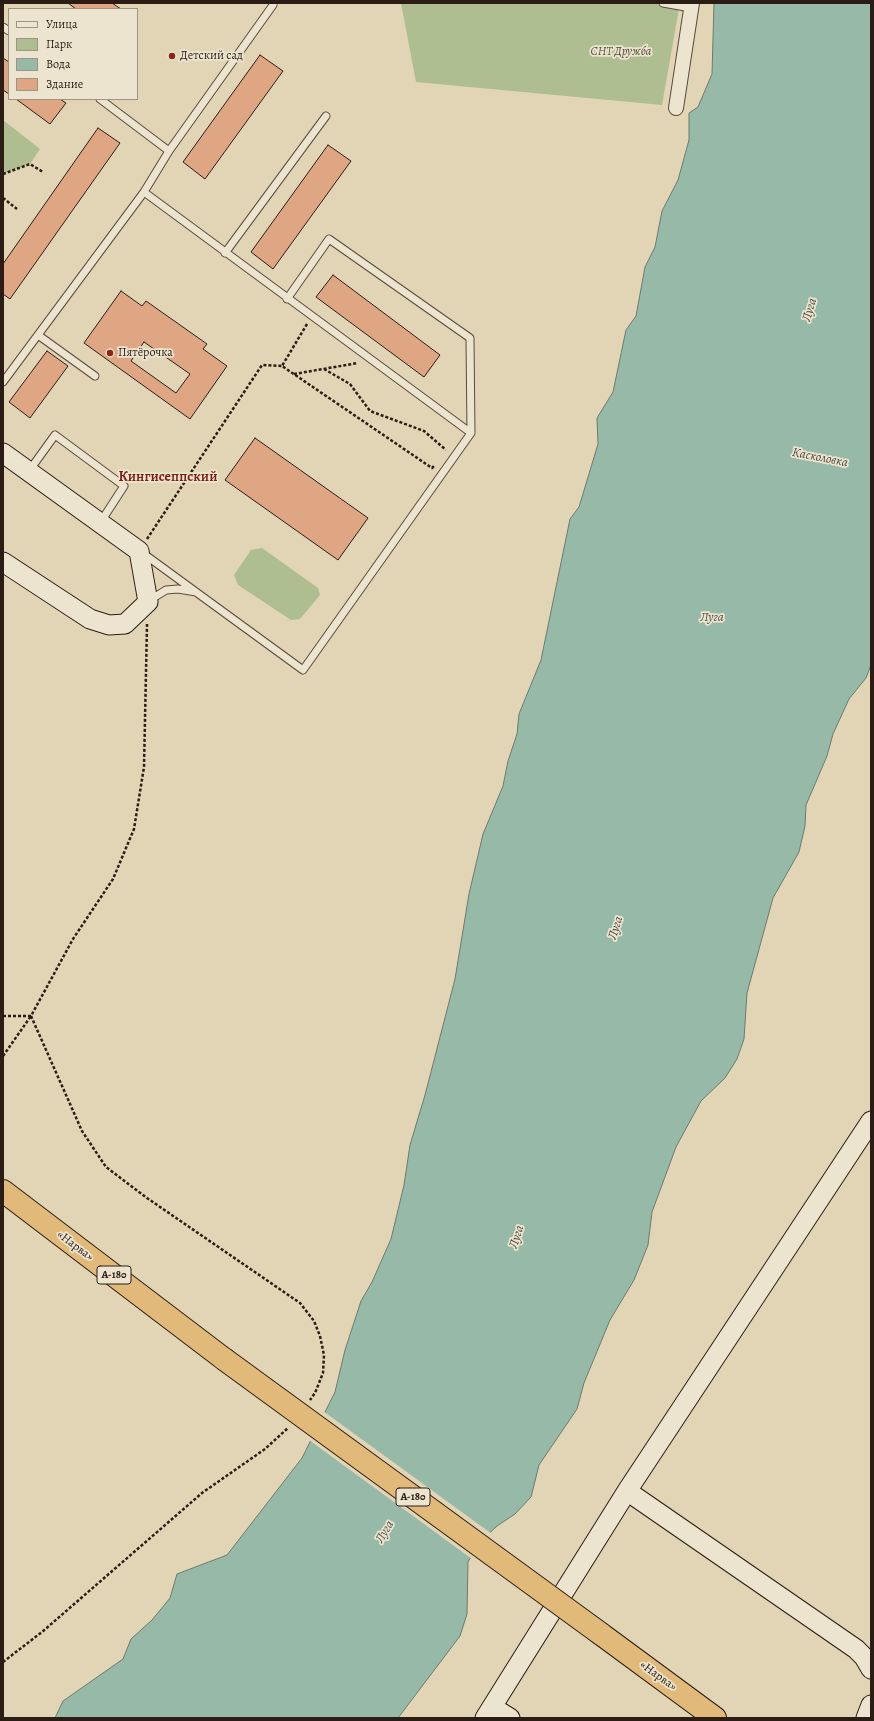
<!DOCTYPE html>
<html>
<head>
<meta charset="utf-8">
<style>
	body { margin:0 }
	#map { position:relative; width:874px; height:1721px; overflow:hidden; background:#e2d5b5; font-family:Alegreya,serif }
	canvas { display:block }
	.frame { position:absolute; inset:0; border:4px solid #2b1d15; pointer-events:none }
	.legend { position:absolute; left:8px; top:8px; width:130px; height:92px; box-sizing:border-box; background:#ece4cf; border:1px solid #9f9485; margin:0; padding:5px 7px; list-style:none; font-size:12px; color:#2b1d15 }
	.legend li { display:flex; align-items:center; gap:8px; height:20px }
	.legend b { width:20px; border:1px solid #9f9485 }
</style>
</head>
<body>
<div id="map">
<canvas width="874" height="1721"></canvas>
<div class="frame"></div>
<ul class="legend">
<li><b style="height:5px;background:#ece4cf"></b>Улица</li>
<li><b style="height:11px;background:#aebe91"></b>Парк</li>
<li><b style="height:11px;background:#96b9a8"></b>Вода</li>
<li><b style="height:11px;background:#dfa684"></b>Здание</li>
</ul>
</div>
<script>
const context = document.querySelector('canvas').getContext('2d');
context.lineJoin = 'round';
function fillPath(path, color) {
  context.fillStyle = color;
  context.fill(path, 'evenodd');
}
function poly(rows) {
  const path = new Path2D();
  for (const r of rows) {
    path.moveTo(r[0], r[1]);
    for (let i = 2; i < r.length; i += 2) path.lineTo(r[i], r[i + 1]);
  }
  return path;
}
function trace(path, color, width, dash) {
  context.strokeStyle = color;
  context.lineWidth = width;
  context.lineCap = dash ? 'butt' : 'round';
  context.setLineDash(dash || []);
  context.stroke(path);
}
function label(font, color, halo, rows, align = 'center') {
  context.font = font + ' Alegreya,serif';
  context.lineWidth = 3.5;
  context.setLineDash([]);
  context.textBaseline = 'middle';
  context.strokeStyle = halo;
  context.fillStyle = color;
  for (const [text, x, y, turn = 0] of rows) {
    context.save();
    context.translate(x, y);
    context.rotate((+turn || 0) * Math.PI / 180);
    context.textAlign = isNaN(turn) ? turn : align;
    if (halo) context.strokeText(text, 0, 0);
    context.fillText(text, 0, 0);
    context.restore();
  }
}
const green = poly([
	[401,3,680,3,662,105,416,82],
	[3,120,40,149,30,164,3,174],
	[262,548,318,588,320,595,300,619,291,620,238,585,234,575,251,550]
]);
const water = poly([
	[714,3,871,3,871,665,866,678,849,699,833,734,827,756,806,805,805,826,799,852,773,898,747,993,744,1039,737,1059,725,1078,701,1101,676,1147,652,1212,648,1245,634,1280,610,1320,584,1383,577,1409,539,1465,531,1497,515,1514,497,1526,478,1544,468,1562,467,1614,460,1636,398,1718,55,1718,63,1701,123,1659,131,1639,152,1620,170,1598,177,1574,227,1555,302,1458,335,1392,345,1350,361,1301,372,1282,391,1239,404,1185,410,1145,425,1095,455,979,469,894,483,834,503,786,508,761,517,734,519,714,541,660,570,519,579,507,598,444,597,418,613,392,626,330,636,316,645,267,655,247,662,211,678,180,689,140,689,113,698,107,712,74,714,3]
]);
const pier = poly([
	[323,1411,492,1534,480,1545,472,1559,309,1440]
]);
const building = poly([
	[68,3,112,3,121,9,76,9,68,3],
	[260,55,283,71,205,179,183,162,260,55],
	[3,58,9,62,9,94,3,90,3,58],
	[16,99,60,99,66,103,50,124,16,99],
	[98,128,120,143,10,299,3,294,3,264,98,128],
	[328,145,351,161,273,269,251,252,328,145],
	[333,275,440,355,424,377,316,297,333,275],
	[121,291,142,306,146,301,207,344,203,349,227,366,190,419,84,343,121,291],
	[144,342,190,374,176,393,131,361,144,342],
	[47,351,68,366,30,418,9,402,47,351],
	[255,438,368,518,338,560,225,480,255,438]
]);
const path = poly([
	[3,174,30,164,43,172],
	[3,198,17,209],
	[307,324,282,366,432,468,434,466],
	[324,369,350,384,370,411,424,431,446,450],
	[294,374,358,363],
	[147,539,262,365,282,366],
	[3,1016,31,1016,73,939,113,879,134,829,144,767,147,624],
	[31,1016,82,1131,106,1167,147,1198,300,1303,314,1321,320,1336,324,1355,323,1373,315,1393,310,1400],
	[3,1056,31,1016],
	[3,1662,42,1632,202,1493,265,1449,288,1428]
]);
const lane = poly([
	[663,3,691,8],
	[3,27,9,31],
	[169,151,273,5],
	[144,192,471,433,303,670,196,592],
	[225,253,326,116],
	[287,299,329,239,470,338,471,433],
	[38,335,95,376],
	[3,382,144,192,169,151,100,99],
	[29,471,55,435,124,486,100,523],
	[144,554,196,592,178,589,166,590,150,600]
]);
const street = poly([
	[676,108,692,3]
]);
const secondary = poly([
	[3,453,139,551,148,602,125,624,109,625,90,619,3,562],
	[627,1491,856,1649,864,1657,871,1669],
	[492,1707,510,1718],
	[485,1718,627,1491,871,1121],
	[866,1718,871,1705]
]);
const highway = poly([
	[3,1191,224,1359],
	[601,1634,715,1718]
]);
const highwayBridge = poly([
	[224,1359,601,1634]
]);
const markers = [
	[172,56,4,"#8f2418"],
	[110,353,4,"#8f2418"]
];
const shields = [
	[114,1275,34],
	[413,1497,34]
];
const shieldNames = [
	["А-180",114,1275],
	["А-180",413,1497]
];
const parkNames = [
	["СНТ Дружба",621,52]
];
const poiNames = [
	["Детский сад",180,56],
	["Пятёрочка",118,353]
];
const streetNames = [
	["«Нарва»",75,1246,37],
	["«Нарва»",658,1676,36]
];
const waterNames = [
	["Луга",810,310,-74],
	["Касколовка",820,458,11],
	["Луга",712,618],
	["Луга",616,928,-72],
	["Луга",517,1237,-72],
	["Луга",385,1532,-59]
];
const quarterNames = [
	["Кингисеппский",168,478]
];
fillPath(green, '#aebe91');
fillPath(water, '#96b9a8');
trace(water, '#6b7b6d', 1);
fillPath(pier, '#e2d5b5');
fillPath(building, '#dfa684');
trace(building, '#2b1d15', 1);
trace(lane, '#594b3d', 9);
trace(street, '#594b3d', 16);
trace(secondary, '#2b1d15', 21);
trace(highway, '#2b1d15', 24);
trace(path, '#2b1d15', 2.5, [3, 2]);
trace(lane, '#ece4cf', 7);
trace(street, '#ece4cf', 14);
trace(secondary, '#ece4cf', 19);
trace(highway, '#e1ba7a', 22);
trace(highwayBridge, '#2b1d15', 24, []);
trace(highwayBridge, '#e1ba7a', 22);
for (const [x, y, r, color] of markers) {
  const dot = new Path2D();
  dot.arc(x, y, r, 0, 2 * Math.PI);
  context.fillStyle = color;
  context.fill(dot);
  trace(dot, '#ece4cf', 1.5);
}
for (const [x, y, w] of shields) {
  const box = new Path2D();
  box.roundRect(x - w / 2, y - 9, w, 18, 3);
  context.fillStyle = '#ece4cf';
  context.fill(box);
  trace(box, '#2b1d15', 1);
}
label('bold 11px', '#2b1d15', null, shieldNames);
label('italic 12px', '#524d3a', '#ece4cf', parkNames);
label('12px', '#2b1d15', '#ece4cf', poiNames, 'left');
label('12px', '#2b1d15', '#ece4cf', streetNames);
label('italic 13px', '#4b4c41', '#ece4cf', waterNames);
label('bold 14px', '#7a1f14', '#ece4cf', quarterNames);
</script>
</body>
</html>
